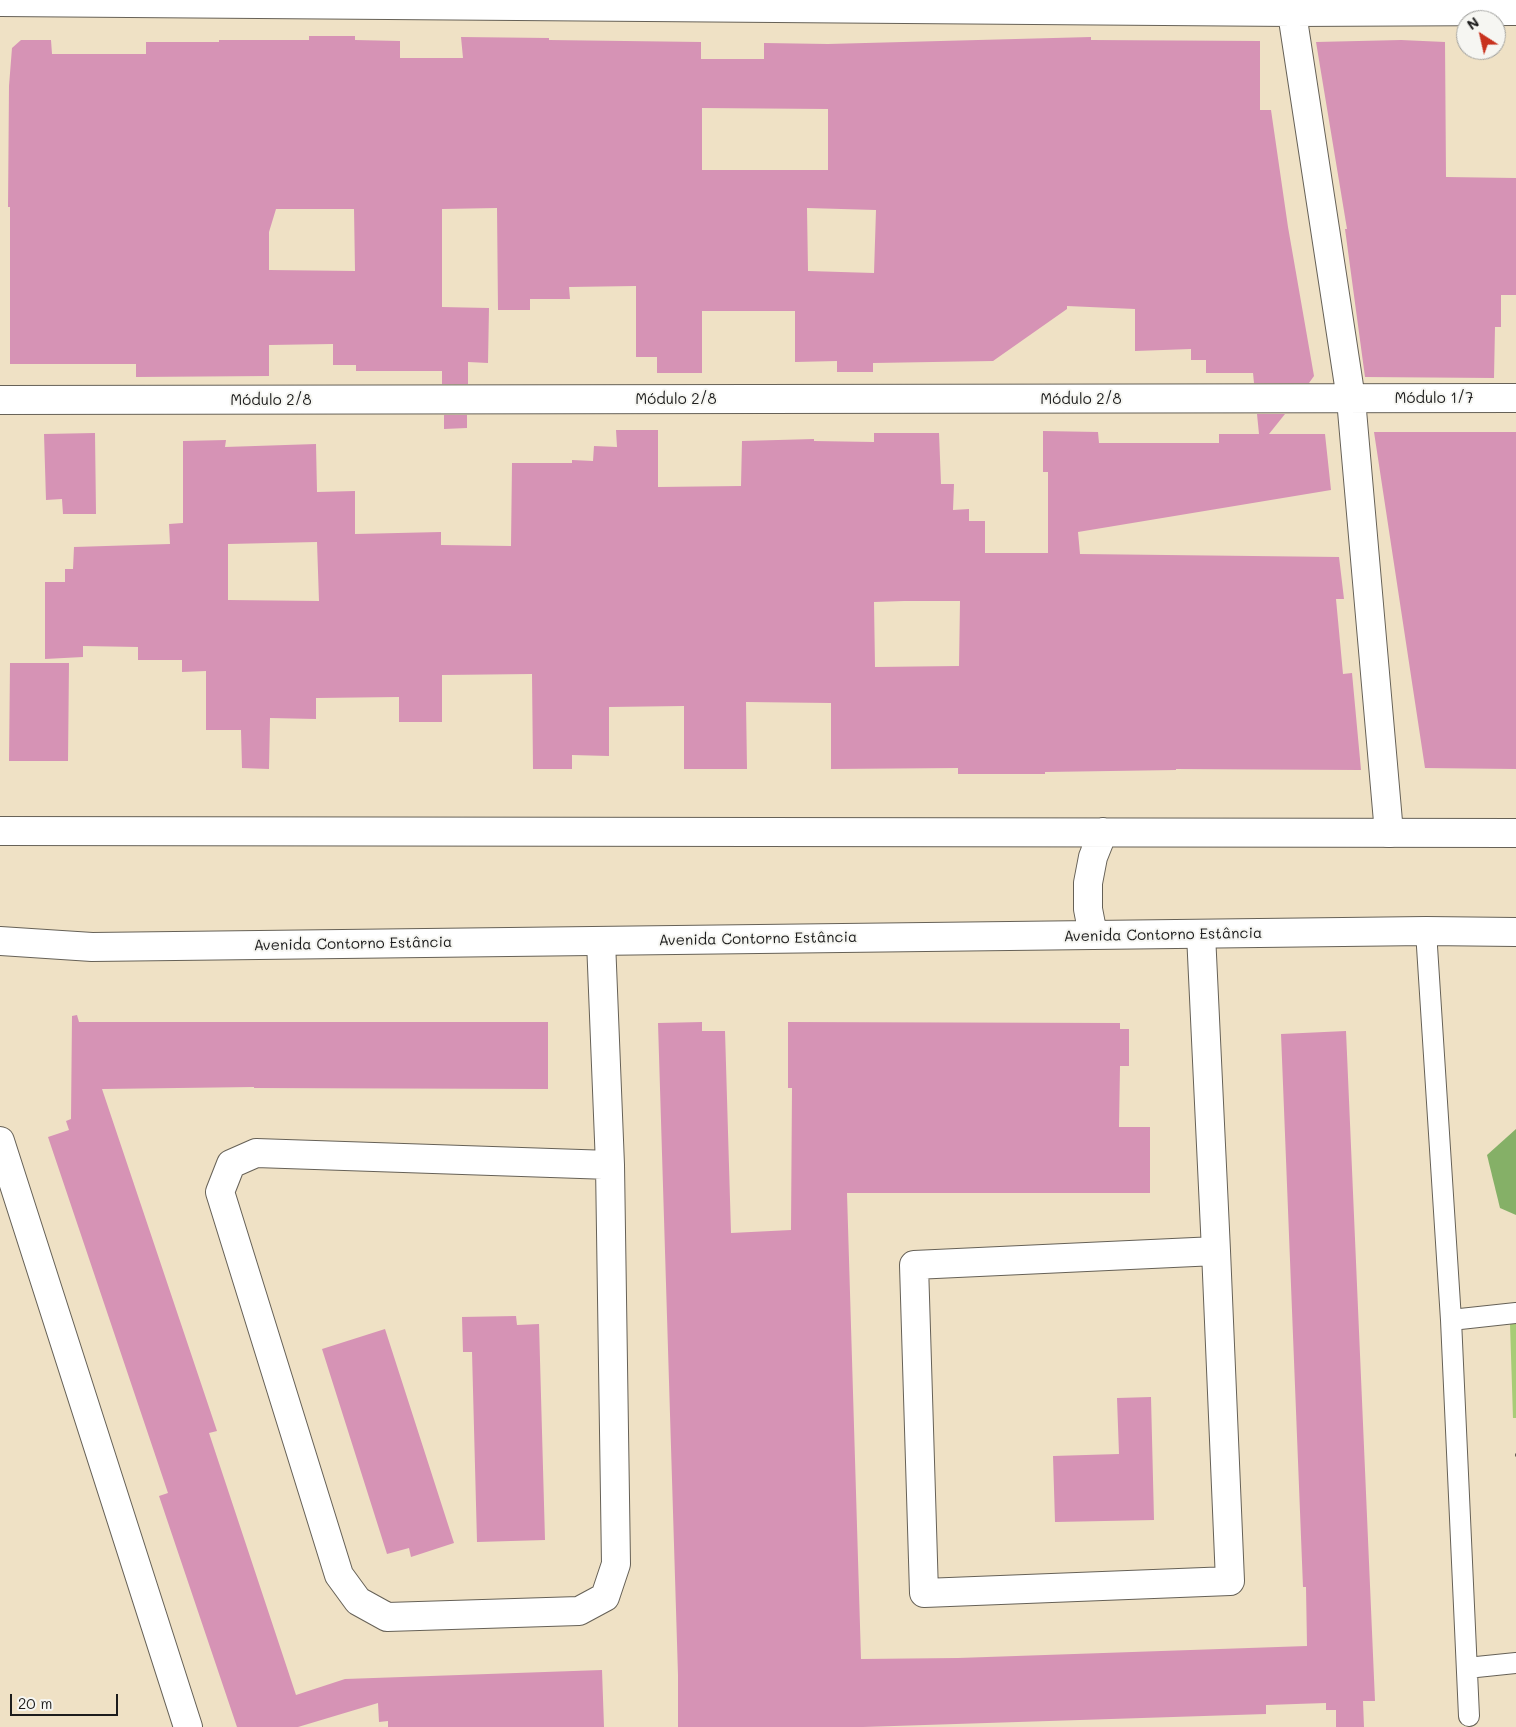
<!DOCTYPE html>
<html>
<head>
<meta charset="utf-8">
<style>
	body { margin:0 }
	#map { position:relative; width:1516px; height:1727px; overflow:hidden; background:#efe1c5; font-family:Mali,sans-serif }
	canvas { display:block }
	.north { position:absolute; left:1456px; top:10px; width:50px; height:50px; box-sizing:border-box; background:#f6f6f2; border:1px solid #9f9f9c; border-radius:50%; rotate:325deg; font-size:14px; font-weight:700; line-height:20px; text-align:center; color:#1c1c1c }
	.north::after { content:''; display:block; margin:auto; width:18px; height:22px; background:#c8321e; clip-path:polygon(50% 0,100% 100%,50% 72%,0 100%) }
	.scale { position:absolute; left:10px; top:1694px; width:108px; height:22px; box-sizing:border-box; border:2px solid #1c1c1c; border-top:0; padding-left:6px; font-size:15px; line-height:18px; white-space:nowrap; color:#1c1c1c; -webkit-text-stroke:4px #f6f6f2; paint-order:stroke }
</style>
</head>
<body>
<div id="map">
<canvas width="1516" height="1727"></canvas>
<div class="north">N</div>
<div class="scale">20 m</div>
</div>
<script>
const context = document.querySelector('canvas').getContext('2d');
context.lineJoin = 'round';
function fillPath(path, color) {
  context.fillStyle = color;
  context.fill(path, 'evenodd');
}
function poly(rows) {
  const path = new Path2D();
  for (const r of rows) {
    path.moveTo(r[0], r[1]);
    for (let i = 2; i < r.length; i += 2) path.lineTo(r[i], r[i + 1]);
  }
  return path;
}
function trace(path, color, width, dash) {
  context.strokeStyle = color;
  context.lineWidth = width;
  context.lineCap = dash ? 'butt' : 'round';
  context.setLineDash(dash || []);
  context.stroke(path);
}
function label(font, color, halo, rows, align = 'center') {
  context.font = font + ' Mali,sans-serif';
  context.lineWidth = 4;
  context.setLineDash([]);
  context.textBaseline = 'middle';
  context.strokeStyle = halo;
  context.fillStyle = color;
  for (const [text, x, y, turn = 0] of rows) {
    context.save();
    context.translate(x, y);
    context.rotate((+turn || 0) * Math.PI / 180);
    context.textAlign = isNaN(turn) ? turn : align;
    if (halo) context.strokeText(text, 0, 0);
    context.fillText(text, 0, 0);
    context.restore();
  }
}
const green = poly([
	[1516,1323,1516,1418,1513,1418,1510,1324]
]);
const forest = poly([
	[1516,1129,1516,1215,1500,1208,1487,1155]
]);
const building = poly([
	[309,36,355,36,355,40,400,41,400,58,463,58,461,37,549,38,549,40,701,42,701,59,764,59,764,43,828,44,1091,37,1091,40,1260,41,1260,110,1271,110,1288,227,1314,376,1309,383,1254,383,1253,373,1206,373,1206,360,1191,360,1191,349,1135,351,1135,309,1067,306,1067,309,993,361,873,363,873,372,837,372,837,361,795,362,795,311,702,311,702,373,657,373,657,357,636,357,636,286,569,287,570,299,530,299,530,310,498,310,497,208,442,209,442,307,489,308,488,363,468,362,468,384,442,384,442,371,356,371,356,365,333,365,333,344,269,345,269,376,136,377,136,364,10,364,10,207,8,207,9,86,12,48,21,40,51,40,52,54,146,54,146,42,219,42,219,40,309,40],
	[702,108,828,109,828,170,702,170],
	[807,208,876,210,874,273,808,271],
	[276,209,354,209,355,271,269,270,269,232],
	[1401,40,1445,42,1446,177,1516,178,1516,295,1501,295,1501,327,1495,327,1494,378,1365,377,1345,229,1347,229,1316,42],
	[1257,414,1285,414,1269,434,1325,434,1331,490,1078,532,1080,554,1339,557,1344,599,1336,599,1343,674,1352,673,1361,770,1176,769,1176,770,1045,772,1045,774,958,774,958,768,831,769,831,703,746,702,747,769,684,769,684,706,609,707,609,756,572,755,572,769,533,769,532,674,442,675,442,722,399,722,399,697,316,698,316,719,270,718,269,769,242,768,241,730,206,730,206,671,182,672,182,660,138,660,138,647,83,646,83,657,45,659,45,582,65,582,65,569,73,569,74,547,170,544,169,524,183,523,183,441,226,440,225,447,316,444,317,492,355,491,355,534,441,532,441,545,511,546,512,463,572,463,572,460,593,461,594,446,617,447,616,430,658,430,658,487,741,486,742,441,814,439,814,441,874,442,874,433,939,433,941,484,954,484,953,510,969,509,969,521,985,521,985,553,1048,553,1048,472,1043,472,1043,431,1098,432,1099,443,1219,443,1219,434,1259,434],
	[317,542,319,601,228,600,228,544],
	[904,601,960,601,959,666,875,667,874,602],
	[444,415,467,415,467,428,444,429],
	[1374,432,1516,432,1516,769,1425,768],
	[95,433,96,514,63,514,62,499,46,500,44,434],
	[10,663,69,663,68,761,9,761],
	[77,1015,79,1022,548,1022,548,1089,254,1088,254,1087,102,1089,217,1431,209,1433,296,1695,345,1679,602,1670,604,1727,388,1727,388,1721,379,1722,378,1703,298,1727,237,1727,159,1496,168,1493,48,1137,69,1130,66,1121,71,1119,72,1016],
	[702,1022,702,1031,725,1031,731,1233,791,1230,792,1088,788,1088,788,1022,1120,1023,1120,1029,1129,1029,1129,1066,1120,1066,1119,1127,1150,1127,1150,1193,847,1193,861,1659,958,1658,1307,1646,1306,1587,1303,1587,1281,1034,1346,1031,1375,1701,1363,1701,1364,1727,1336,1727,1336,1710,1326,1710,1326,1703,1266,1705,1266,1714,863,1727,678,1727,678,1675,658,1023],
	[516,1316,517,1325,539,1324,545,1540,477,1542,472,1352,463,1352,462,1317],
	[385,1329,454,1543,411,1557,409,1548,387,1554,322,1349],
	[1151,1397,1154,1520,1055,1522,1053,1456,1119,1454,1117,1398]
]);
const path = poly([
	[1515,1455,1516,1455]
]);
const service = poly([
	[1426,931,1451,1320,1469,1716],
	[1451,1320,1516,1313],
	[1467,1668,1516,1663]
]);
const minor = poly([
	[1290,0,1351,399,1389,833],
	[0,2,1292,12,1516,11],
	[0,400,1516,398],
	[1201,934,1216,1251,1230,1581,924,1593,914,1265,1216,1251],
	[601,941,610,1165,616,1564,605,1597,579,1611,387,1617,358,1601,339,1575,220,1192,231,1164,256,1153,610,1165],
	[0,1141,188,1727]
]);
const tertiary = poly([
	[0,831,1516,833],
	[1093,935,1088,909,1088,883,1093,857,1103,832],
	[0,941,92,947,1426,931,1516,932]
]);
const streetNames = [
	["Módulo 1/7",1434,398],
	["Módulo 2/8",676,399],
	["Módulo 2/8",1081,399],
	["Módulo 2/8",271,400],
	["Avenida Contorno Estância",1163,935,-1],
	["Avenida Contorno Estância",758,939,-1],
	["Avenida Contorno Estância",353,944,-1]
];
fillPath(green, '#a7cc76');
fillPath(forest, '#85b067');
fillPath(building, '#d693b5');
trace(service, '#666157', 22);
trace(minor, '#666157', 30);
trace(tertiary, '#666157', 30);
trace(path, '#666157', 3, [4, 4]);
trace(service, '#fff', 20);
trace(minor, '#fff', 28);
trace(tertiary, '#fff', 28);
label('15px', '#1c1c1c', '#f6f6f2', streetNames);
</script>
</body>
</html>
